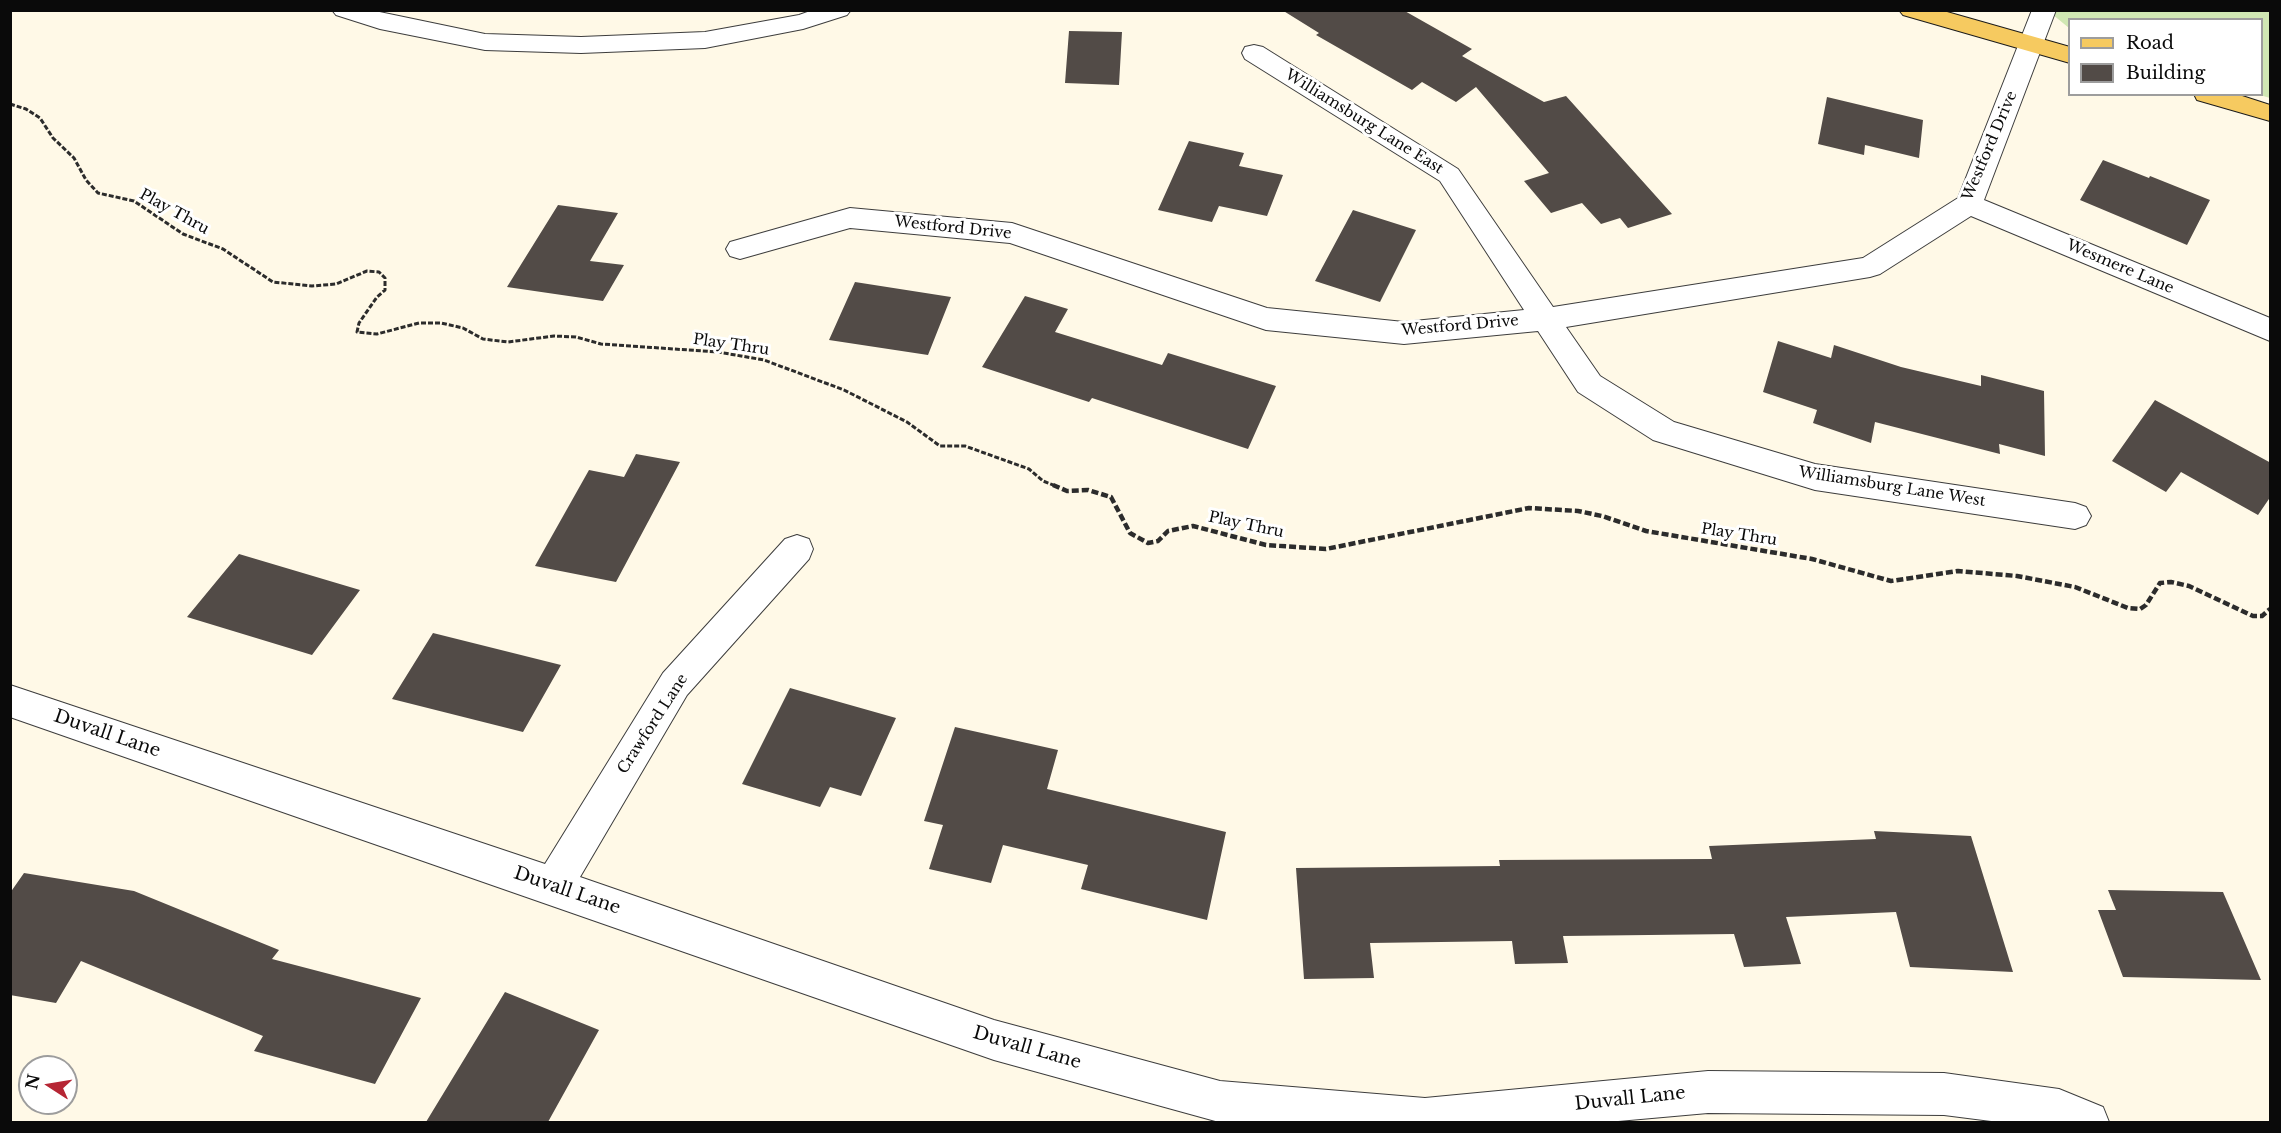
<!DOCTYPE html>
<html>
<head>
<meta charset="utf-8">
<style>
	body { margin:0 }
	#map { position:relative; width:2281px; height:1133px; overflow:hidden; background:#fff9e7; font-family:"Libre Baskerville",serif }
	canvas { display:block }
	.frame { position:absolute; inset:0; border:12px solid #0a0a0a; pointer-events:none }
	.legend { position:absolute; left:2068px; top:18px; width:195px; height:78px; box-sizing:border-box; background:#fff; border:2px solid #9d9d9d; margin:0; padding:8px 10px; list-style:none; font-size:18px; color:#0a0a0a }
	.legend li { display:flex; align-items:center; gap:12px; height:30px }
	.legend b { width:30px; border:2px solid #9d9d9d }
	.north { position:absolute; left:18px; top:1055px; width:60px; height:60px; box-sizing:border-box; background:#fff; border:2px solid #9d9d9d; border-radius:50%; rotate:282deg; font-size:16px; font-weight:700; line-height:24px; text-align:center; color:#0a0a0a }
	.north::after { content:''; display:block; margin:auto; width:21px; height:27px; background:#b62634; clip-path:polygon(50% 0,100% 100%,50% 72%,0 100%) }
</style>
</head>
<body>
<div id="map">
<canvas width="2281" height="1133"></canvas>
<div class="frame"></div>
<ul class="legend">
<li><b style="height:8px;background:#f6ca60"></b>Road</li>
<li><b style="height:16px;background:#524b47"></b>Building</li>
</ul>
<div class="north">N</div>
</div>
<script>
const context = document.querySelector('canvas').getContext('2d');
context.lineJoin = 'round';
function fillPath(path, color) {
  context.fillStyle = color;
  context.fill(path, 'evenodd');
}
function poly(rows) {
  const path = new Path2D();
  for (const r of rows) {
    path.moveTo(r[0], r[1]);
    for (let i = 2; i < r.length; i += 2) path.lineTo(r[i], r[i + 1]);
  }
  return path;
}
function trace(path, color, width, dash) {
  context.strokeStyle = color;
  context.lineWidth = width;
  context.lineCap = dash ? 'butt' : 'round';
  context.setLineDash(dash || []);
  context.stroke(path);
}
function label(font, color, halo, rows, align = 'center') {
  context.font = font + ' "Libre Baskerville",serif';
  context.lineWidth = 6;
  context.setLineDash([]);
  context.textBaseline = 'middle';
  context.strokeStyle = halo;
  context.fillStyle = color;
  for (const [text, x, y, turn = 0] of rows) {
    context.save();
    context.translate(x, y);
    context.rotate((+turn || 0) * Math.PI / 180);
    context.textAlign = isNaN(turn) ? turn : align;
    if (halo) context.strokeText(text, 0, 0);
    context.fillText(text, 0, 0);
    context.restore();
  }
}
const green = poly([
	[2053,10,2270,11,2270,98,2260,95,2262,94,2262,20,2070,20,2069,28,2052,14]
]);
const building = poly([
	[1282,10,1403,10,1472,49,1462,56,1544,102,1566,96,1672,214,1628,228,1620,218,1601,224,1582,203,1551,213,1524,181,1549,173,1476,87,1456,102,1422,82,1412,90,1316,35,1319,33],
	[1069,31,1122,32,1119,85,1065,83],
	[1827,97,1923,120,1919,158,1865,145,1864,155,1818,144],
	[1189,141,1244,153,1239,166,1283,175,1267,216,1219,206,1212,222,1158,210],
	[2103,160,2149,178,2150,176,2210,200,2187,245,2080,200],
	[558,205,618,213,590,261,624,265,603,301,507,287],
	[1353,210,1416,230,1380,302,1315,281],
	[855,282,951,297,928,355,829,340],
	[1025,296,1068,309,1055,332,1162,365,1168,353,1276,386,1248,449,1092,398,1089,402,982,367],
	[1778,341,1831,358,1834,345,1901,367,1981,386,1981,375,2044,391,2045,456,1999,444,2000,454,1875,422,1871,443,1813,423,1817,410,1763,392],
	[2155,400,2271,463,2271,496,2258,515,2181,472,2166,492,2112,461],
	[636,454,680,462,616,582,535,566,589,470,624,477],
	[239,554,360,590,312,655,187,617],
	[433,633,561,665,523,732,392,699],
	[790,688,896,718,861,796,830,787,820,807,742,784],
	[955,727,1058,750,1047,789,1226,832,1207,920,1081,889,1088,865,1003,845,991,883,929,869,943,825,924,821],
	[1874,831,1971,836,2013,972,1910,967,1896,912,1786,917,1801,964,1744,967,1734,934,1563,936,1568,963,1515,964,1512,941,1370,943,1374,978,1304,979,1296,868,1500,866,1499,860,1712,859,1709,846,1876,839],
	[24,873,134,891,279,950,272,959,421,998,375,1084,254,1051,263,1036,81,961,56,1003,10,995,10,893],
	[2108,890,2223,892,2261,980,2123,977,2098,910,2116,910],
	[505,992,599,1030,548,1122,426,1122]
]);
const pathFar1 = poly([
	[10,104,26,109,40,118,53,138,74,158,86,180,98,193,134,201,183,234,223,249,273,282,312,286,336,284,367,271,379,272,385,278,385,290,377,297,359,323,357,332,377,334,419,323,441,323,463,328,483,339,508,342,554,336,576,337,601,344,718,352,764,360,844,390,907,422,940,446,965,446,1029,469,1043,481,1056,486]
]);
const path = poly([
	[1053,485,1067,491,1088,490,1111,497,1130,533,1148,543,1158,541,1168,531,1193,526,1266,545,1326,549,1529,508,1578,511,1602,516,1646,531,1812,559,1891,581,1958,571,2017,576,2075,587,2128,608,2140,609,2146,605,2160,583,2171,582,2189,586,2253,616,2262,616,2270,609]
]);
const minor = poly([
	[332,10,370,10,485,34,581,37,705,32,799,15,813,10,851,10,847,15,803,29,705,48,581,53,485,50,380,29,336,15,332,10],
	[2032,10,2056,10,1984,200,2270,318,2270,341,1971,216,1880,274,1870,277,1566,327,1600,376,1674,422,1815,464,2075,503,2086,507,2091,516,2086,525,2075,529,1815,490,1653,440,1578,392,1538,331,1404,344,1266,330,1010,243,850,228,740,259,730,256,726,249,730,242,850,208,1012,223,1267,308,1404,322,1524,310,1440,181,1245,59,1242,53,1245,47,1254,45,1263,47,1458,169,1553,307,1863,258,1958,198,2032,10],
	[797,535,809,539,813,549,809,559,687,695,580,877,994,1020,1220,1081,1425,1098,1708,1071,1944,1073,2059,1089,2103,1107,2109,1122,1999,1122,1944,1115,1708,1113,1607,1122,1219,1122,994,1060,10,717,10,685,545,864,663,673,785,539,797,535]
]);
const major = poly([
	[1899,10,1940,10,2070,47,2070,63,1903,15,1899,10],
	[2194,94,2236,94,2270,105,2270,121,2197,100,2194,94]
]);
const streetNames = [
	["Williamsburg Lane East",1364,122,32],
	["Westford Drive",1990,146,-67],
	["Play Thru",174,212,29],
	["Westford Drive",953,228,6],
	["Wesmere Lane",2120,267,23],
	["Westford Drive",1460,326,-5],
	["Play Thru",731,345,8],
	["Williamsburg Lane West",1892,487,9],
	["Play Thru",1246,525,12],
	["Play Thru",1739,535,9],
	["Crawford Lane",653,724,-57]
];
const nearStreetnames = [
	["Duvall Lane",107,734,19],
	["Duvall Lane",567,891,19],
	["Duvall Lane",1027,1048,16],
	["Duvall Lane",1630,1099,-6]
];
fillPath(green, '#d0e7b3');
fillPath(building, '#524b47');
trace(minor, '#3d3d3d', 2);
trace(major, '#1b1b1b', 2);
trace(pathFar1, '#2c2c2c', 3, [5, 2]);
trace(path, '#2c2c2c', 4.5, [7, 3]);
fillPath(minor, '#fff');
fillPath(major, '#f6ca60');
label('15px', '#0a0a0a', '#fff', streetNames);
label('18px', '#0a0a0a', '#fff', nearStreetnames);
</script>
</body>
</html>
